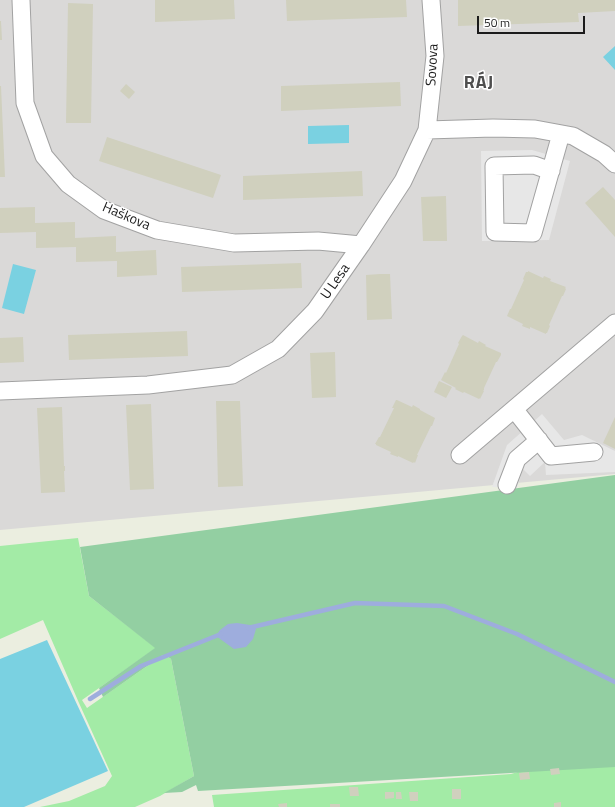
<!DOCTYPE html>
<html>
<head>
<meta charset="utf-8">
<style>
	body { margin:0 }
	#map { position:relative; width:615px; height:807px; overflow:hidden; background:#ebeee0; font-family:"Titillium Web",sans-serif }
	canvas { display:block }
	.scale { position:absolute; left:477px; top:16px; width:108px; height:18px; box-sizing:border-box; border:2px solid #1b1b1b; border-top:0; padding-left:5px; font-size:12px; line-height:14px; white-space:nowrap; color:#1b1b1b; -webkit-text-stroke:3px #fff; paint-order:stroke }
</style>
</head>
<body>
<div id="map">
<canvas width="615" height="807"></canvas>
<div class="scale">50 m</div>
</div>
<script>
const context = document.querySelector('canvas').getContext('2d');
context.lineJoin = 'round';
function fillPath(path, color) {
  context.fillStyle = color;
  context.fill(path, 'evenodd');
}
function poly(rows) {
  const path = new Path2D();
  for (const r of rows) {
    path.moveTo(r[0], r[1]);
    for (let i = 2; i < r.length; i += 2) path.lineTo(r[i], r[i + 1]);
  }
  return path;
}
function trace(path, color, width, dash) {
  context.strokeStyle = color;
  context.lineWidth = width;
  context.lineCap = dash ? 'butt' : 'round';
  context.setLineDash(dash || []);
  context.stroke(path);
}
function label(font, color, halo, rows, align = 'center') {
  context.font = font + ' "Titillium Web",sans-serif';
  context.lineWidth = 3;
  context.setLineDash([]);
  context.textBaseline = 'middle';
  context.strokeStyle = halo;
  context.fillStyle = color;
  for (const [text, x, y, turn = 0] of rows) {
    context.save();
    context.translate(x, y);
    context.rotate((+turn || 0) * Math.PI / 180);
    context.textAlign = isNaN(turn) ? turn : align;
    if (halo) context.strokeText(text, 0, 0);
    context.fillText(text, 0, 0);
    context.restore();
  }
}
const residential = poly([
	[0,0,615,0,615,474,0,530]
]);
const grass = poly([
	[78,538,89,596,156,648,82,700,87,708,163,655,165,655,171,659,194,776,160,796,135,807,40,807,69,801,105,786,112,776,79,703,43,620,0,639,0,546],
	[615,761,615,807,214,807,212,795,511,774,524,770]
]);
const forest = poly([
	[615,475,615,767,198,791,196,785,182,792,164,793,194,776,171,659,165,655,163,655,103,697,99,688,155,648,89,596,80,547]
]);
const pitch = poly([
	[615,46,615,70,603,57],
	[349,125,349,143,308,144,308,126],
	[13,264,36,270,24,314,2,308],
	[47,640,108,771,24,807,0,807,0,659]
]);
const parking = poly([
	[532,150,570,161,549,240,482,241,481,151],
	[542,414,564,440,582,435,615,451,615,472,546,475,545,462,530,476,523,469,517,488,492,487,507,445]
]);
const water = poly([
	[237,623,250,625,256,629,253,639,246,647,234,649,216,636,220,630,228,624]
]);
const stream = poly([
	[248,628,355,603,444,606,517,634,615,682],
	[90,699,141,666,221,634]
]);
const building = poly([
	[155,0,234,0,235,19,155,22],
	[286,0,406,0,407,17,287,21],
	[458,0,615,0,615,11,578,13,579,22,458,26],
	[68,3,93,4,91,123,66,123],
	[0,21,1,21,2,40,0,40],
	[400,82,401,106,281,111,281,86],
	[126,84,135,92,129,99,120,91],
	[0,86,1,86,5,177,0,177],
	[107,137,221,175,213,198,99,161],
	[362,171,363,196,243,200,243,176],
	[603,187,615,200,615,237,585,203],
	[446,196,447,241,423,241,421,197],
	[35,207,35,223,75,222,75,238,116,236,116,252,156,250,157,275,117,277,117,261,76,262,76,247,36,248,36,232,0,233,0,208],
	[301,263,302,288,182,292,181,267],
	[528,271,543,278,544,276,551,279,550,281,566,287,565,288,566,289,563,296,562,296,549,325,550,326,547,333,546,333,546,334,530,327,530,329,522,326,523,324,507,316,510,309,511,309,524,280,523,279,526,272,528,272],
	[380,274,390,274,392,319,367,320,366,275],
	[187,331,188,356,69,360,68,335],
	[463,335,478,343,479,341,486,345,485,346,501,353,501,355,497,362,496,362,484,388,484,390,483,390,484,391,480,399,479,398,479,399,464,392,463,393,455,389,456,388,441,380,445,372,446,373,459,344,458,343,462,336],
	[23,337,24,362,0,363,0,338],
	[335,352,336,397,312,398,310,353],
	[439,381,452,387,446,398,434,392],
	[396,400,397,400,412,407,413,405,420,409,420,410,435,418,432,426,431,426,417,455,418,455,415,463,414,462,413,463,398,456,398,457,390,454,391,452,376,445,376,444,375,444,379,437,380,437,394,408,392,408],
	[216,401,240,401,243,486,218,487],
	[151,404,154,489,130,490,126,405],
	[62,407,64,466,65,466,65,471,64,471,65,492,41,493,37,408],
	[615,417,615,449,603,443],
	[559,768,560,774,551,775,550,769],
	[529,772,530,779,520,780,519,773],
	[349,787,358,787,359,796,350,796],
	[452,789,461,789,461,799,452,799],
	[385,792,394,792,394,798,385,799],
	[396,792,401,792,402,799,396,799],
	[409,792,418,792,418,801,410,801],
	[561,802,561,807,554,807,554,803],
	[287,803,287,807,279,807,278,804],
	[330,804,340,804,340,807,330,807]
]);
const minor = poly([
	[21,0,25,103,44,156,68,184,104,210,157,230,234,243,318,241,361,245],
	[427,130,493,128,535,129,573,136,604,154,615,164],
	[551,171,534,165,494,166,495,232,533,233,561,134],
	[0,391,148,385,232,375,278,349,315,311,361,245,403,181,427,130,435,56,431,0],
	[514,409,551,456,594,452],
	[460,455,615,323],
	[507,485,517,459,539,440]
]);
const streetNames = [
	["Sovova",433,65,-87],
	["Haškova",126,217,23],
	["U Lesa",336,282,-55]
];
const districtNames = [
	["RÁJ",479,84]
];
fillPath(residential, '#dad9d8');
fillPath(grass, '#a3eba6');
fillPath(forest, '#93cfa2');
fillPath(pitch, '#7ad1e1');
fillPath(parking, '#e7e7e7');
fillPath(water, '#9eaddd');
trace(stream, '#9eaddd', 4.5);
fillPath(building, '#d0d0be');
trace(minor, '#a2a2a2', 19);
trace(minor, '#fff', 17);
label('14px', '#1b1b1b', '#fff', streetNames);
context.letterSpacing = '1px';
label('bold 18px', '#4e4e4e', '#fff', districtNames);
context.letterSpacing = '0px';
</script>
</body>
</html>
